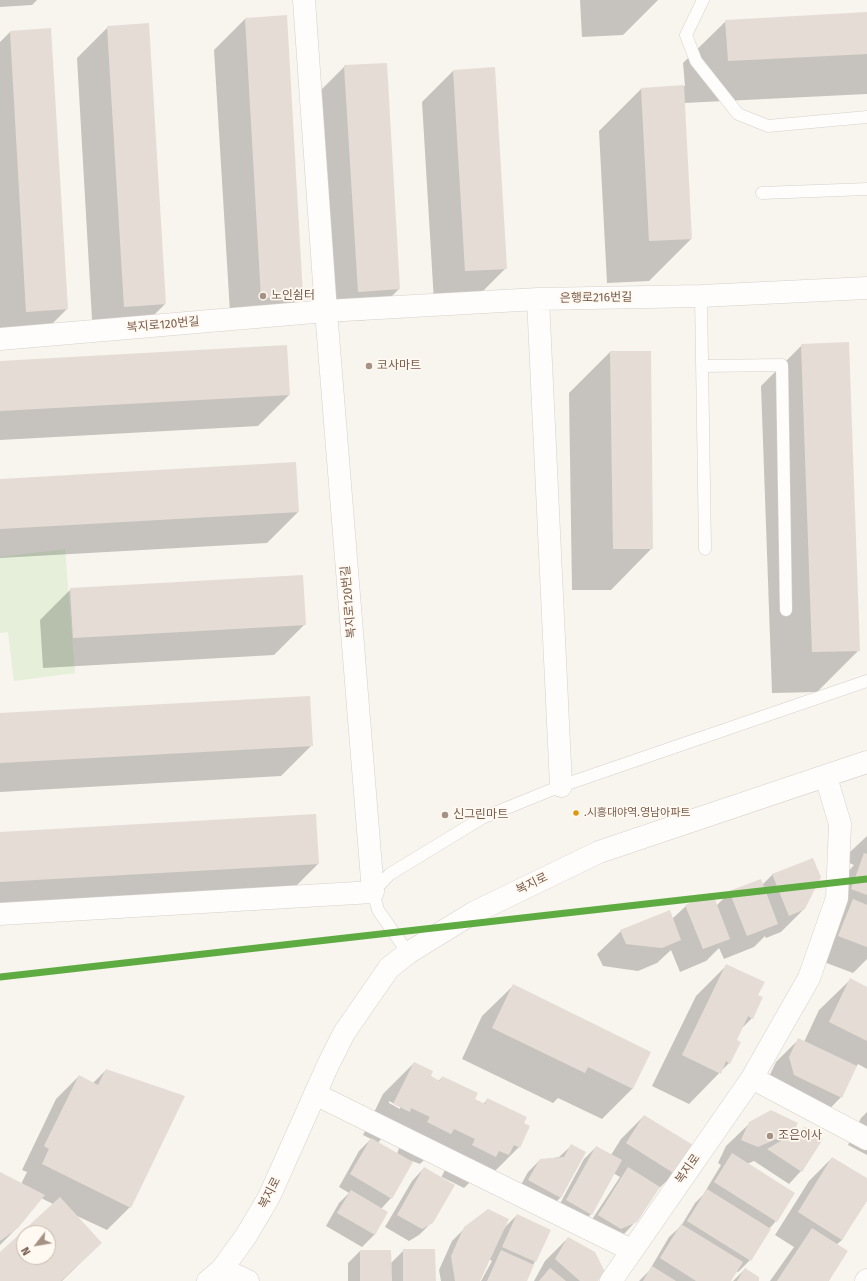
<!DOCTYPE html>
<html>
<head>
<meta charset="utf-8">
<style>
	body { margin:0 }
	#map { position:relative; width:867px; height:1281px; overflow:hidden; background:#f8f4ee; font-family:"Fira Sans",sans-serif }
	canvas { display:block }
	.north { position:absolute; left:16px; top:1225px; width:40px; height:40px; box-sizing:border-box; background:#fff9f1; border:1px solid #c9bbaf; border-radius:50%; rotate:239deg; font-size:11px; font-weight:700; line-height:16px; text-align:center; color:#785d4d }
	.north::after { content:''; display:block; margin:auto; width:14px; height:18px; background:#a59285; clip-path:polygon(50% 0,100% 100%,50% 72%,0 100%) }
</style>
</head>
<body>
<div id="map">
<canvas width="867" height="1281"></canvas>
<div class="north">N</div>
</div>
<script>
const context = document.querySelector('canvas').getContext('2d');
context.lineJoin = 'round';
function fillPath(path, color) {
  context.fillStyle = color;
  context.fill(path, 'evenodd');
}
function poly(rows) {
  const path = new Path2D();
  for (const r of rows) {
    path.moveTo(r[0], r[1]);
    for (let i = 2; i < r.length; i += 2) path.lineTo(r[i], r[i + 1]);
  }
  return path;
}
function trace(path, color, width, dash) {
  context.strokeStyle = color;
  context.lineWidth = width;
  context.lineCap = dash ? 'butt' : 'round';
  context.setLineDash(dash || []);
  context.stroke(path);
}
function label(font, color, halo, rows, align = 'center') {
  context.font = font + ' "Fira Sans","Noto Sans KR",sans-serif';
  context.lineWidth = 3.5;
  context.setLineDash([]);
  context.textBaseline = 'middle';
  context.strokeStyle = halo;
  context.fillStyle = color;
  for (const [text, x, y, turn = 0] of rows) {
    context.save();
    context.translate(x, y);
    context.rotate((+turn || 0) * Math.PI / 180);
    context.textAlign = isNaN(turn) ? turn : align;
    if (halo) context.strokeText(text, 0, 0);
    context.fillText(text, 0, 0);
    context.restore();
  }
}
const green = poly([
	[65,549,75,673,14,681,8,632,0,633,0,557]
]);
const shadow = poly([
	[0,0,37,0,32,5,0,7],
	[580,0,658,0,623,35,582,37],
	[867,13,867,94,684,103,691,239,649,281,607,283,599,131,641,89,685,86,683,63,726,21],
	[286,16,302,295,272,326,231,329,214,50,245,19],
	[108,27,165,304,134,335,93,337,77,58],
	[50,29,67,309,36,340,0,342,0,42,10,32],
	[345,66,399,289,368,320,327,322,314,97],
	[494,68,506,268,475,299,434,302,422,102,453,71],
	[802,345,859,650,817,692,772,693,761,386],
	[610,352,652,548,611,590,572,590,569,393],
	[0,362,289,395,258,426,0,440],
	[0,480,298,512,267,543,0,558],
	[71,589,305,624,274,655,43,668,40,620],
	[0,714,312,745,281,776,0,792],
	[0,833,318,864,287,895,0,911],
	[867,836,867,959,853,973,816,959,842,878,854,865,847,862,850,852],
	[773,874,804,909,781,932,766,938,765,936,754,947,724,959,719,948,706,961,680,972,671,950,657,963,638,971,603,966,597,954,621,931,672,919,686,906,716,906,730,892,762,885],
	[727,965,757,995,752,1018,741,1029,735,1041,729,1063,689,1104,652,1086,696,996],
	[850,980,867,988,867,1069,858,1064,856,1067,841,1097,818,1121,767,1081,776,1062,799,1039,804,1042,819,1010],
	[513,986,633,1088,602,1119,558,1098,553,1103,462,1059,482,1016],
	[414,1063,429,1077,438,1081,443,1077,474,1100,483,1104,488,1099,523,1124,519,1147,488,1178,470,1182,464,1188,442,1177,432,1222,419,1235,409,1241,385,1227,412,1181,424,1168,441,1178,445,1170,424,1160,420,1164,412,1161,391,1198,381,1209,387,1212,374,1235,362,1247,326,1226,339,1203,349,1193,339,1187,359,1151,371,1139,363,1135,383,1094],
	[389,1101,400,1107,400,1109,389,1103],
	[381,1139,399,1148,397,1154,378,1143],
	[106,1070,130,1207,107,1230,75,1215,101,1243,62,1281,0,1281,0,1253,53,1204,41,1198,18,1227,0,1245,0,1173,21,1184,27,1172,22,1170,56,1099,79,1076,93,1083],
	[24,1233,48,1233,48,1257,24,1257],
	[867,1112,867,1155,848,1145,861,1118],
	[644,1116,675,1173,654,1193,636,1221,624,1234,608,1241,587,1227,620,1177,613,1173,591,1214,579,1226,555,1213,584,1159,596,1147,611,1155,621,1139],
	[750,1123,793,1130,783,1140,801,1171,789,1184,754,1161,747,1164,776,1221,769,1229,750,1260,738,1272,736,1271,730,1281,639,1281,649,1271,669,1237,681,1226,695,1203,703,1195,721,1165,718,1163,726,1146],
	[572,1145,585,1152,560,1198,548,1210,517,1192,528,1172,540,1160,559,1157],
	[832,1158,867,1180,867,1199,842,1240,836,1245,828,1281,770,1281,794,1247,775,1235,809,1181],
	[517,1215,549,1230,526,1281,481,1281,492,1261,489,1259,479,1281,441,1281,439,1270,452,1241,465,1228,503,1229],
	[568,1238,597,1281,534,1281,545,1261],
	[404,1250,435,1281,348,1281,348,1263,360,1251,391,1263],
	[745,1269,758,1281,733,1281]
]);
const building = poly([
	[867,12,867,54,728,61,725,20],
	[287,15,303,296,261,298,245,18],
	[149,23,166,304,124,307,107,26],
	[51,28,68,309,26,312,10,31],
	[387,63,400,289,358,292,344,65],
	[495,67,507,269,465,271,453,70],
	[684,85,692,239,649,241,641,88],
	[849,342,860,651,812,652,801,344],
	[287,345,290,395,0,411,0,361],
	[610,351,651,351,653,549,613,549],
	[296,462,299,512,0,529,0,479],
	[303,575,306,625,73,638,70,588],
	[310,696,313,746,0,763,0,713],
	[316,814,319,864,0,882,0,832],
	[864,853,867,854,867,895,851,889],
	[813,858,821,877,805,909,789,916,772,874],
	[761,879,778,924,747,936,729,891],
	[713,894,730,939,703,949,685,905],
	[853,899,867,905,867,947,838,936],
	[670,910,681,940,662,948,626,944,620,930],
	[726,964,765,982,758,995,763,997,753,1019,748,1016,737,1040,741,1042,730,1064,726,1061,721,1074,682,1055],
	[850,978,867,987,867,1041,829,1022],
	[513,984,651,1052,633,1089,588,1067,585,1073,492,1028],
	[798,1038,857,1066,842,1098,794,1075,789,1057],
	[414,1062,433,1071,431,1076,440,1081,442,1076,478,1093,475,1099,485,1104,487,1098,527,1117,524,1123,530,1126,520,1148,514,1145,509,1155,499,1151,496,1157,472,1145,475,1139,454,1129,451,1134,427,1122,430,1117,411,1108,410,1112,393,1104],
	[106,1069,185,1096,131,1208,42,1164,49,1149,44,1146,79,1075,98,1085],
	[771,1110,798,1123,794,1131,758,1147,741,1140,749,1122],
	[644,1115,693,1145,675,1174,626,1143],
	[805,1127,823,1139,802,1172,767,1149],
	[371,1138,413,1162,392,1199,350,1174],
	[571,1144,586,1152,561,1198,528,1180,540,1159,564,1157],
	[596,1146,622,1160,592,1215,566,1200],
	[732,1153,795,1193,777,1222,714,1182],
	[832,1157,867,1178,867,1201,842,1240,798,1212],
	[424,1167,455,1185,433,1223,422,1229,397,1215],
	[628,1167,660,1187,637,1222,621,1229,598,1215],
	[0,1172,45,1195,18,1228,0,1241],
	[707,1189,771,1229,751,1261,687,1221],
	[351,1190,388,1212,375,1235,337,1213],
	[60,1197,102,1243,61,1281,0,1281,0,1252],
	[24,1233,48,1233,48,1257,24,1257],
	[488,1209,509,1219,480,1281,455,1281,451,1256,464,1227],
	[517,1214,551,1230,536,1262,502,1247],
	[681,1224,743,1262,731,1281,696,1281,660,1258],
	[812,1228,848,1251,829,1281,777,1281],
	[568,1237,595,1252,605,1272,598,1281,580,1281,555,1259],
	[403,1249,435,1249,436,1281,403,1281],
	[360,1250,391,1250,392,1281,360,1281],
	[501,1250,534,1265,527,1281,487,1281],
	[652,1266,676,1281,643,1281],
	[550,1268,566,1281,539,1281],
	[745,1268,759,1277,759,1281,737,1281]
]);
const lane = poly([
	[703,0,686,35,696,61,738,114,768,126,867,117],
	[762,193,867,189],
	[701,296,705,549],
	[703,366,782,365,786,610],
	[408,953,378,910,373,892,390,874,482,818,561,786,867,681]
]);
const street = poly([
	[538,299,561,786],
	[0,339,326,311,538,299,701,296,867,288],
	[0,914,373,892,326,311,304,0],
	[752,1078,867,1139],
	[315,1094,631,1250],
	[222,1269,248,1281],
	[611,1281,752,1078,809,978,837,898,840,824,826,777]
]);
const secondary = poly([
	[208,1281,222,1269,246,1236,269,1197,328,1065,344,1033,389,968,408,953,473,913,599,852,867,762],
	[866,1281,867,1280]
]);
const rail1 = poly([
	[0,977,867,879]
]);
const markers = [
	[263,296,4,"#a59285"],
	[369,366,4,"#a59285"],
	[576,813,3.5,"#de970f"],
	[445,815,4,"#a59285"],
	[770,1136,4,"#a59285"]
];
const busNames = [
	[".시흥대야역.영남아파트",584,813]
];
const poiNames = [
	["노인쉼터",271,296],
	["코사마트",377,366],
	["신그린마트",453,815],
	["조은이사",778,1136]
];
const streetNames = [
	["은행로216번길",596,298,-1],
	["복지로120번길",163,325,-5],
	["복지로120번길",349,602,-95],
	["복지로",532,884,-26],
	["복지로",688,1169,-55],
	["복지로",270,1193,-63]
];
fillPath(green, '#e5efd9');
fillPath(shadow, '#0003');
fillPath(building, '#e5ddd5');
trace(lane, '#d6d0c9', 13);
trace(street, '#d6d0c9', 23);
trace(secondary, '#d8d1ca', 23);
trace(lane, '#fefdfc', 12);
trace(street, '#fefdfc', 22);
trace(secondary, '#fefdfc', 22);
trace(rail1, '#5eac41', 7);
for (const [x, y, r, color] of markers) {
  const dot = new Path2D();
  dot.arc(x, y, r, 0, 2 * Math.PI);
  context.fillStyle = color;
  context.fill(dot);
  trace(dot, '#fff9f1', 1.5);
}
label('11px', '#785d4d', '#fff9f1', busNames, 'left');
label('12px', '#785d4d', '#fff9f1', poiNames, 'left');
label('12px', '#785d4d', '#fff9f1', streetNames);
</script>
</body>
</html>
